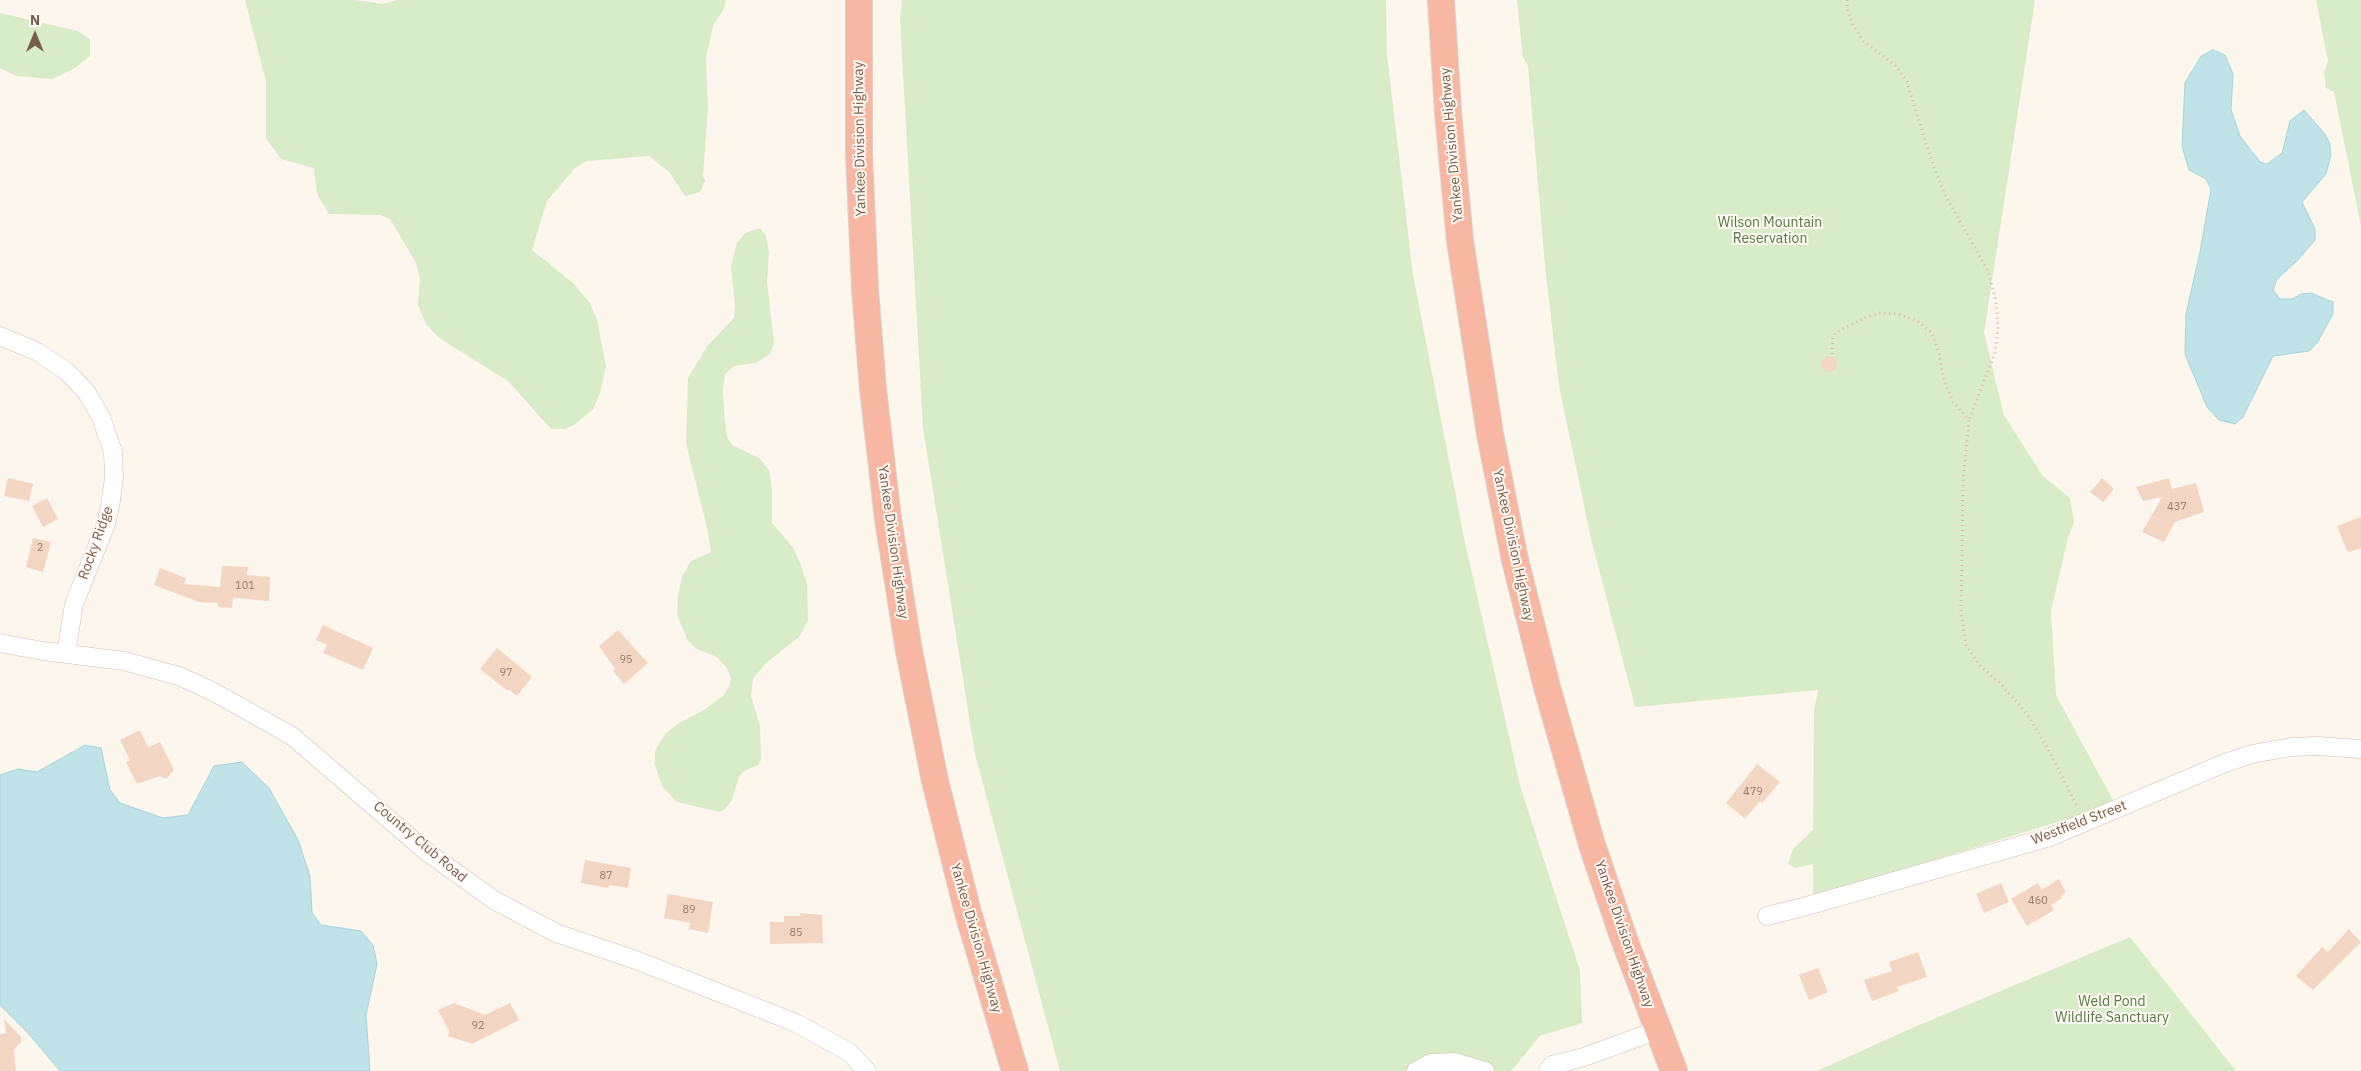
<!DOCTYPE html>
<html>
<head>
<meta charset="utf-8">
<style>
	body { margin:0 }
	#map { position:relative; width:2361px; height:1071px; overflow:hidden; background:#fdf6ec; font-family:"IBM Plex Sans",sans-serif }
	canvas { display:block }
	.north { position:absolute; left:10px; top:10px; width:50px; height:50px; -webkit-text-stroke:4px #fffaf3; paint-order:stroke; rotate:0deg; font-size:14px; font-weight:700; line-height:20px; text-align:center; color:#7a5c4d }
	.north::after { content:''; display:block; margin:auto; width:18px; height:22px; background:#7a5c4d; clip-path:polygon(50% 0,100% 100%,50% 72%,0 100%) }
</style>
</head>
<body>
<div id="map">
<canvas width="2361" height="1071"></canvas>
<div class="north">N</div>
</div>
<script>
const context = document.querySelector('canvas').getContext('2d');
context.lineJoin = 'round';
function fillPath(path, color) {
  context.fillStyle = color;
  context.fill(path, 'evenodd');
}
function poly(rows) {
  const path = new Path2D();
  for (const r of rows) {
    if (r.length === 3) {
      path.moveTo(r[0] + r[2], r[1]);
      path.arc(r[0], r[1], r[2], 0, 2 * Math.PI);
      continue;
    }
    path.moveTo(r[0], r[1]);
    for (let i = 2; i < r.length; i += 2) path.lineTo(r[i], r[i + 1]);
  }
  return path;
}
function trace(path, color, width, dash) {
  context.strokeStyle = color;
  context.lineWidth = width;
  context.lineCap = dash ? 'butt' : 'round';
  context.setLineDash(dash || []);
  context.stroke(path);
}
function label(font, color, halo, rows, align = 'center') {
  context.font = font + ' "IBM Plex Sans",sans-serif';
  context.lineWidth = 4;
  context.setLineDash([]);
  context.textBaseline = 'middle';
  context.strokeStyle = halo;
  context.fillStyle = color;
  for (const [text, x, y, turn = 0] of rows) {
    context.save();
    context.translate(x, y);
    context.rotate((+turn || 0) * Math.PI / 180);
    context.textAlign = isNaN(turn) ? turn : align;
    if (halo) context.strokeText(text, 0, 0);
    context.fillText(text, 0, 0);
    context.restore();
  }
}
const green = poly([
	[245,0,356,0,383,4,397,0,726,0,724,9,713,26,706,59,708,109,703,176,705,181,700,192,685,196,669,172,649,156,587,161,575,168,547,201,532,250,573,283,590,303,597,320,606,366,600,393,593,409,574,425,565,429,551,429,508,381,439,338,426,324,418,305,420,278,416,263,390,219,380,215,329,214,317,194,314,168,281,159,266,138,266,81],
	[902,0,1386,0,1387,55,1413,275,1464,538,1521,789,1580,971,1582,1023,1540,1036,1511,1071,1060,1071,975,754,923,428,900,20],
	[1517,0,2035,0,1984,333,2004,415,2042,475,2070,498,2074,522,2068,537,2051,611,2056,695,2114,802,2074,817,1813,897,1813,864,1795,868,1788,864,1793,849,1813,830,1814,710,1818,690,1635,707,1591,539,1559,386,1545,266,1528,66,1523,57],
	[2316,0,2361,0,2361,226,2334,92,2326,88,2324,73,2328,61],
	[0,13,78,31,90,39,90,56,75,68,52,79,16,76,0,68],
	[760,228,766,236,769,253,767,282,774,344,770,354,755,363,734,366,725,374,723,391,725,423,727,437,732,445,759,458,769,470,772,487,772,523,792,546,801,565,807,584,808,621,799,637,766,663,753,679,751,696,760,726,761,760,758,765,746,770,739,776,732,800,725,809,720,812,677,802,662,786,655,765,655,751,665,734,678,724,705,709,723,696,729,687,731,679,727,668,717,657,697,649,688,641,677,615,678,596,682,577,691,561,711,552,707,527,686,443,688,378,708,345,734,318,735,305,731,266,737,243,745,233],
	[2130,937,2236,1071,1817,1071,1912,1028]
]);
const water = poly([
	[2213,50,2225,55,2233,74,2231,110,2240,136,2260,162,2267,164,2282,153,2290,121,2304,110,2325,134,2330,144,2331,155,2326,174,2302,202,2315,229,2315,240,2297,261,2277,279,2273,290,2280,299,2292,299,2301,294,2311,293,2333,302,2333,314,2317,343,2309,351,2273,356,2243,417,2235,424,2219,420,2207,407,2185,354,2186,314,2200,252,2211,189,2206,179,2189,170,2182,146,2185,83,2201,56,2213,50],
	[85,745,101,748,110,790,120,803,163,818,188,815,214,766,242,762,269,788,298,840,310,876,312,913,321,925,361,931,373,945,377,964,366,1015,370,1071,60,1071,28,1033,0,1005,0,775,18,769,37,772,85,745]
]);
const building = poly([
	[1829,364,8],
	[8,478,33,484,29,501,4,496],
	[2102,478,2114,489,2103,502,2090,492],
	[2169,478,2172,489,2196,483,2204,512,2175,522,2164,542,2142,532,2162,497,2143,501,2136,487],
	[47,498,58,519,43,527,32,506],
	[2361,517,2361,548,2350,552,2347,551,2337,526],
	[33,538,51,542,43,572,26,567],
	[222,566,248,567,247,575,270,577,269,601,233,598,232,608,218,607,218,603,199,602,154,585,160,568,186,578,184,584,220,587],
	[323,625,373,648,363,670,323,653,327,645,316,640],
	[618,630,648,663,624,684,613,671,615,669,599,646],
	[497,648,532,677,517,696,509,690,508,691,480,669],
	[140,730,148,747,160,742,174,770,166,779,160,776,137,784,126,762,130,760,120,740],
	[1757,764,1780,782,1762,803,1760,801,1745,819,1726,803],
	[585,860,631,868,628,888,609,885,608,888,581,883],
	[2059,879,2066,892,2061,896,2062,898,2051,905,2054,910,2027,926,2011,899,2038,883,2042,890],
	[2001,883,2009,902,1984,913,1976,894],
	[668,894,713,902,708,933,689,929,690,923,664,918],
	[800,913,822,915,823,943,770,944,770,922,784,922,784,916,800,916],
	[2349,929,2361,942,2313,990,2296,976,2322,947,2328,952],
	[1918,952,1927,977,1897,987,1899,991,1872,1001,1864,980,1892,971,1889,962],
	[1818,968,1828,992,1809,1000,1799,975],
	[454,1003,485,1015,510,1003,519,1020,472,1044,448,1036,449,1031,438,1010],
	[4,1019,21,1037,21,1042,14,1050,16,1071,0,1071,0,1034,6,1033]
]);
const path = poly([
	[1847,0,1847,9,1853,25,1863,41,1896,66,1907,82,1930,156,1944,193,1988,271,1996,301,1998,329,1995,353,1969,420],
	[1832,354,1833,337,1837,332,1866,317,1880,313,1899,314,1917,321,1932,333,1939,354,1944,380,1953,402,1969,420,1963,481,1961,612,1966,645,1981,667,2000,683,2027,714,2048,749,2078,808]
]);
const minor = poly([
	[0,336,38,352,66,371,77,382,87,393,101,417,113,452,114,478,110,507,106,524,74,604,66,654],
	[0,643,43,651,124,661,179,676,212,691,292,736,427,852,494,900,556,933,636,960,796,1023,849,1052,867,1071],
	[1767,916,1803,907,2050,837,2225,763,2252,754,2291,747,2318,746,2361,749],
	[1416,1071,1431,1063,1455,1062,1485,1071],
	[1548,1071,1552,1065,1584,1057,1658,1030]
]);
const highway = poly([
	[859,0,859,154,865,289,873,389,888,519,909,651,935,781,967,909,1015,1071],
	[1441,0,1448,112,1460,241,1490,434,1515,560,1547,687,1592,845,1624,939,1674,1071]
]);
const numberNames = [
	["437",2177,507],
	["2",40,548],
	["101",245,586],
	["95",626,660],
	["97",506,673],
	["479",1753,792],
	["87",606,876],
	["460",2038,901],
	["89",689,910],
	["85",796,933],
	["92",478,1026]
];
const streetNames = [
	["Yankee Division Highway",860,139,-91],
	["Yankee Division Highway",1452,145,-95],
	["Yankee Division Highway",893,542,82],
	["Rocky Ridge",96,543,-70],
	["Yankee Division Highway",1513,545,78],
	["Westfield Street",2079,823,-21],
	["Country Club Road",420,842,40],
	["Yankee Division Highway",1624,934,71],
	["Yankee Division Highway",976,938,74]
];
const parkNames = [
	["Wilson Mountain",1770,223],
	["Reservation",1770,239],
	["Weld Pond",2112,1002],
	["Wildlife Sanctuary",2112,1018]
];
fillPath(green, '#d8ecc9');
fillPath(water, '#bfe3e8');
trace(water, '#a5d3da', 1);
fillPath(building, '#f3d5c3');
trace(minor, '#d1beb0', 19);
trace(highway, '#dad1cd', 28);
trace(path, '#d9b8a5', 3, [1, 4]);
trace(minor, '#fff', 18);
trace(highway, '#f7b7a3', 26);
label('11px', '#987a6a', null, numberNames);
label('14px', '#7a5c4d', '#fffaf3', streetNames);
label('14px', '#537a41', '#fffaf3', parkNames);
</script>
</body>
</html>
